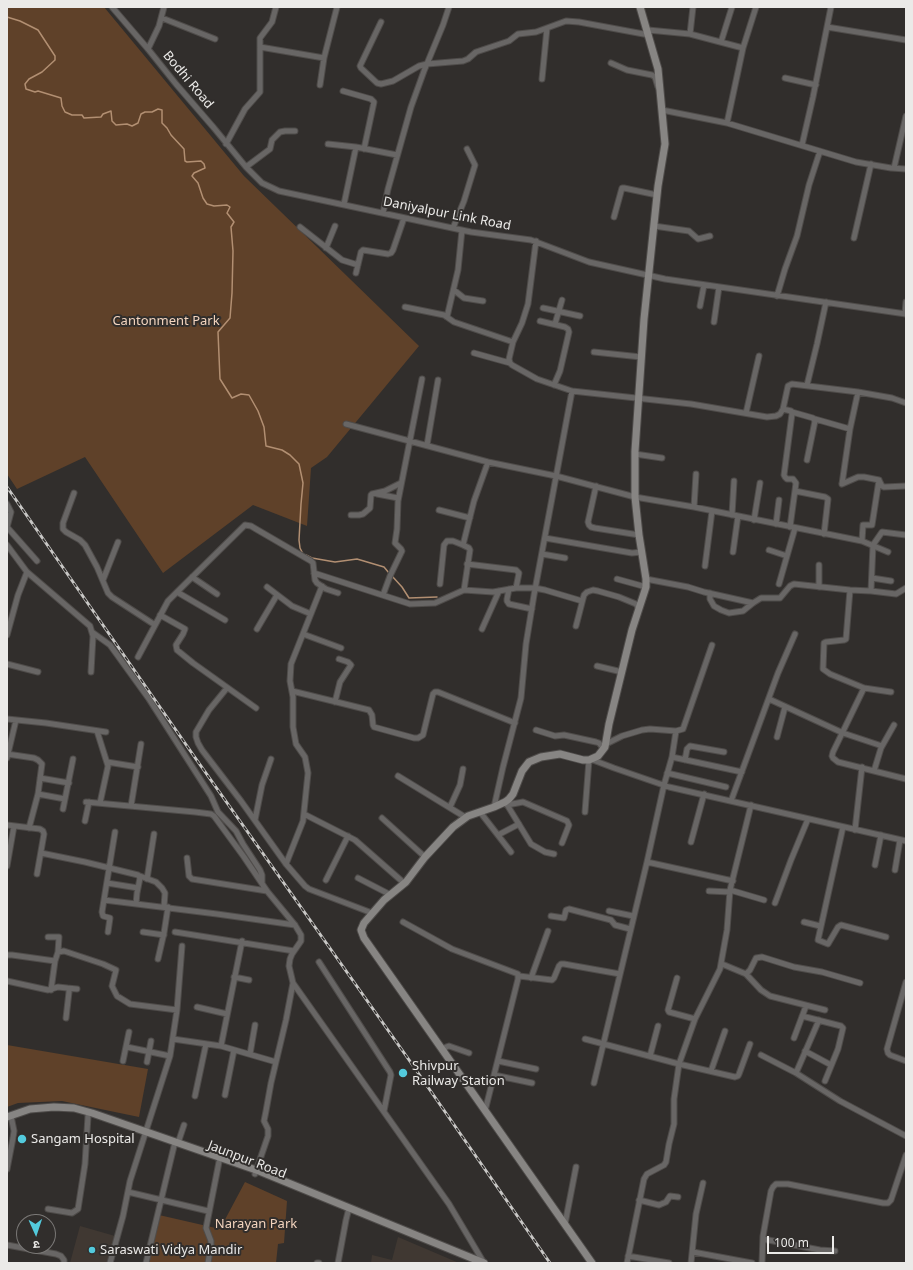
<!DOCTYPE html>
<html>
<head>
<meta charset="utf-8">
<style>
	body { margin:0 }
	#map { position:relative; width:913px; height:1270px; overflow:hidden; background:#312e2c; font-family:"Noto Sans","Noto Sans Devanagari",sans-serif }
	canvas { display:block }
	.frame { position:absolute; inset:0; border:8px solid #ebeae8; pointer-events:none }
	.north { position:absolute; left:16px; top:1214px; width:40px; height:40px; box-sizing:border-box; background:#312e2c; border:1px solid #7b7977; border-radius:50%; rotate:177deg; font-size:11px; font-weight:700; line-height:16px; text-align:center; color:#ebeae8 }
	.north::after { content:''; display:block; margin:auto; width:14px; height:18px; background:#53cadc; clip-path:polygon(50% 0,100% 100%,50% 72%,0 100%) }
	.scale { position:absolute; left:767px; top:1236px; width:67px; height:18px; box-sizing:border-box; border:2px solid #ebeae8; border-top:0; padding-left:5px; font-size:12px; line-height:14px; white-space:nowrap; color:#ebeae8; -webkit-text-stroke:3px #312e2c; paint-order:stroke }
</style>
</head>
<body>
<div id="map">
<canvas width="913" height="1270"></canvas>
<div class="frame"></div>
<div class="north">उ</div>
<div class="scale">100 m</div>
</div>
<script>
const context = document.querySelector('canvas').getContext('2d');
context.lineJoin = 'round';
function fillPath(path, color) {
  context.fillStyle = color;
  context.fill(path, 'evenodd');
}
function poly(rows) {
  const path = new Path2D();
  for (const r of rows) {
    path.moveTo(r[0], r[1]);
    for (let i = 2; i < r.length; i += 2) path.lineTo(r[i], r[i + 1]);
  }
  return path;
}
function trace(path, color, width, dash) {
  context.strokeStyle = color;
  context.lineWidth = width;
  context.lineCap = dash ? 'butt' : 'round';
  context.setLineDash(dash || []);
  context.stroke(path);
}
function label(font, color, halo, rows, align = 'center') {
  context.font = font + ' "Noto Sans",sans-serif';
  context.lineWidth = 4;
  context.setLineDash([]);
  context.textBaseline = 'middle';
  context.strokeStyle = halo;
  context.fillStyle = color;
  for (const [text, x, y, turn = 0] of rows) {
    context.save();
    context.translate(x, y);
    context.rotate((+turn || 0) * Math.PI / 180);
    context.textAlign = isNaN(turn) ? turn : align;
    if (halo) context.strokeText(text, 0, 0);
    context.fillText(text, 0, 0);
    context.restore();
  }
}
const built = poly([
	[80,1226,115,1236,107,1263,70,1263],
	[398,1237,459,1263,371,1263,372,1255,392,1260]
]);
const green = poly([
	[7,7,104,7,244,176,419,346,327,457,311,468,307,526,253,505,163,573,85,457,17,489,7,474],
	[7,1045,148,1069,139,1117,62,1101,18,1103,7,1107],
	[245,1182,287,1201,284,1243,278,1244,276,1263,150,1263,150,1248,159,1215,220,1229]
]);
const stream = poly([
	[7,17,20,21,38,30,55,56,55,60,42,72,29,79,25,84,26,89,35,92,38,91,61,98,62,106,65,112,72,115,82,115,84,118,101,117,103,114,111,111,112,121,116,125,127,124,132,126,138,123,141,114,145,112,152,112,158,109,162,110,162,123,167,128,171,135,184,149,185,161,187,162,201,161,204,164,205,168,194,173,192,176,198,183,203,198,207,204,214,206,227,205,230,207,227,213,234,222,231,227,233,251,232,293,230,318,218,332,220,379,232,398,241,394,249,395,258,411,264,427,266,446,282,450,290,455,299,464,303,483,301,504,299,540,300,548,303,554],
	[306,555,312,558,335,562,357,559,384,567,389,573],
	[392,576,402,587,409,598,437,597]
]);
const street = poly([
	[112,7,148,49,176,84,214,128,246,167,262,183,279,191,471,232,531,240,589,262,665,279,906,314],
	[162,18,215,39],
	[381,22,360,66,361,68,377,83,381,84,393,81,419,66,427,64,463,61,468,59,476,52,509,41,518,34,536,32,566,21,579,22,649,35],
	[827,27,906,40],
	[648,30,690,34,743,48],
	[690,34,693,7],
	[721,42,732,7],
	[260,47,324,58],
	[148,49,159,26,164,7],
	[611,63,627,70,652,75,655,77,658,87],
	[785,78,816,85],
	[542,79,547,28],
	[320,85,324,58,337,7],
	[343,91,371,99,374,102,364,149],
	[662,110,727,123,856,162,891,168,906,169],
	[727,123,743,48,756,7],
	[226,144,245,109,260,92,260,38,272,22,276,7],
	[328,144,356,147,397,155],
	[802,145,813,97,831,7],
	[246,167,270,149,272,140,280,132,285,131,295,131],
	[894,168,906,116],
	[344,204,356,147],
	[383,213,388,189,411,107,424,71,443,25,449,7],
	[614,217,622,188,624,188,657,195],
	[654,226,689,231,698,239,710,236],
	[300,227,342,260,358,265],
	[453,228,464,201,475,165,467,149],
	[854,238,871,164],
	[536,241,528,304,522,323,513,342,509,359,510,363,512,365,537,379,572,391,691,404,767,417,776,416,780,414,783,409,788,386,792,384,858,392,892,398,906,403],
	[326,248,335,226],
	[356,273,361,252,363,250,388,254,391,253,393,250,404,218],
	[454,290,464,298,483,301],
	[777,296,785,269,797,236,809,185,820,151],
	[700,306,704,285],
	[405,307,444,315,454,322,513,342],
	[543,308,580,316],
	[905,314,906,302],
	[447,317,458,270,462,230],
	[540,321,565,327,568,329,569,332,560,371,554,385],
	[714,322,719,287],
	[555,324,562,300],
	[594,352,641,357],
	[474,353,510,363],
	[807,385,817,344,826,302],
	[783,409,791,411,792,414,784,475,785,477,787,479,793,479,796,483,790,527],
	[792,412,813,418,815,421,807,460],
	[746,413,759,356],
	[815,419,850,429],
	[346,424,488,462,556,476,635,497,694,507,862,541,888,552],
	[427,445,438,380],
	[635,454,662,458],
	[842,484,850,429,858,392],
	[842,484,858,477,864,477,879,480,882,486,884,487,906,486],
	[596,486,588,522,589,525,591,527,595,528,639,535],
	[795,491,825,497,828,499,824,534],
	[74,493,63,523,63,529,66,532,80,540,85,545,97,567,108,593,112,597,155,625],
	[377,494,398,498],
	[7,504,11,512,7,527,37,561],
	[694,507,696,474],
	[439,510,470,518],
	[351,515,359,515,363,514,370,508,371,495,372,494,385,491,401,483],
	[732,515,734,481],
	[754,520,760,483],
	[776,524,779,500],
	[906,535,882,532,873,545,871,591,896,594,906,588],
	[545,538,632,553,642,552],
	[862,541,863,525,872,525,879,480],
	[7,545,27,572,90,626,93,636,91,672],
	[463,545,474,501,488,462],
	[769,550,787,556],
	[733,552,738,516],
	[542,554,565,558],
	[467,564,516,570,519,573,516,588],
	[819,565,819,587],
	[705,566,712,511],
	[314,573,410,604,435,603,464,590,493,592,516,588,535,588,545,590,582,601],
	[192,577,217,594],
	[872,578,891,581],
	[617,579,646,587],
	[646,579,688,587,704,592,753,603],
	[103,580,118,542],
	[440,584,444,545,447,541,453,541,463,545,469,548,470,550,464,590],
	[779,584,795,528],
	[267,587,292,606,311,614],
	[509,589,507,599,507,601,509,604,532,609],
	[850,590,846,639,844,640,826,642,824,643,823,669,830,674,864,688,891,692],
	[177,592,225,620],
	[710,593,710,599,714,606,721,610,729,613,743,611,753,603,761,598,780,598,790,586,794,584,850,590,871,591],
	[383,595,390,576,402,551,401,549,395,543,397,529,398,501,422,379],
	[160,615,185,629,183,634,176,645,177,650,193,663,256,708],
	[576,626,584,595,587,592,593,590,598,591,619,597,636,604,639,609],
	[257,629,277,595],
	[482,629,499,591],
	[92,632,110,645,149,699,211,796,218,812,236,831,243,844,260,870,262,875,262,883],
	[303,634,341,648],
	[7,635,18,595,27,572],
	[138,657,168,601,177,592,245,525,251,526,256,529,311,561,313,563,315,580,317,583,326,589,338,593],
	[7,664,38,672],
	[597,666,622,672],
	[227,688,209,710,196,732,196,737,198,743,202,750,241,801,286,864,305,886,309,889,372,913],
	[864,688,833,752,832,756,833,758,838,762,906,779],
	[292,691,369,710,372,715,373,725,374,727,414,738,418,738,423,735,433,694,435,692,438,692,515,723],
	[769,699,843,733,882,746],
	[335,702,340,682,351,665,348,662,339,659],
	[7,719,46,723,106,732],
	[536,730,555,736,564,735,596,742,599,743,604,749],
	[97,731,108,766,100,803],
	[777,737,785,707],
	[606,744,622,736,642,730,650,729,676,731,683,729,712,645],
	[7,754,34,758,38,760,42,764,38,794,29,828],
	[672,757,742,772],
	[7,758,16,720],
	[593,760,614,768,669,787,906,841],
	[685,760,687,749,690,746,724,752],
	[107,762,138,767],
	[874,771,881,748,894,725],
	[667,773,726,787],
	[398,776,465,817],
	[40,778,69,783],
	[38,794,65,799],
	[731,801,778,673,795,634],
	[86,802,195,812,211,814,214,816,244,857,267,891,295,925,301,935,301,941,292,954,290,959,289,966,293,983,449,1204,484,1263],
	[506,803,531,844,545,852,554,854],
	[507,805,523,802,567,821,569,825,562,843],
	[131,806,141,744],
	[450,807,460,785,463,769],
	[494,807,503,767,521,698,526,644,534,595,572,391],
	[63,809,73,759],
	[480,812,511,852],
	[585,812,589,760],
	[304,814,355,840,404,883],
	[382,818,425,857],
	[255,820,262,785,271,759],
	[85,821,89,802],
	[7,825,40,829,43,831,44,834,37,874],
	[843,827,818,940,828,944,838,927,841,925,886,937],
	[855,830,862,767],
	[498,835,519,824],
	[691,842,704,794],
	[41,853,85,862,138,875,140,878,137,893,136,904],
	[187,858,189,876,192,879,267,891],
	[647,862,733,881],
	[286,864,303,821,308,773,305,757,296,744,293,727,293,697,290,681,291,664,322,586],
	[875,865,881,835],
	[7,866,14,826],
	[895,870,900,840],
	[140,876,156,882,162,888,165,893,164,907],
	[358,878,389,894],
	[147,879,154,834],
	[326,880,348,836],
	[107,883,138,888],
	[730,890,764,900],
	[709,891,730,892],
	[104,900,217,914,295,925],
	[775,903,791,860,808,819],
	[609,911,633,916],
	[551,916,564,918,566,910,569,909,611,920,615,925,630,929],
	[403,922,452,949,518,974,518,979,485,1111],
	[804,922,820,926],
	[108,932,110,918,103,916,102,912,115,832],
	[143,932,164,935],
	[175,932,294,951],
	[48,937,59,937,58,952],
	[7,955,12,955,55,961,58,952,64,951,103,964,116,970,112,986,117,996,130,1004,177,1010],
	[158,959,164,933,168,907],
	[319,962,390,1072,391,1075,390,1080,384,1111],
	[722,964,746,974,761,990,770,996,825,1010],
	[746,974,750,970,756,958,762,957,794,967,822,972,860,983],
	[519,976,552,980,554,978,559,966,561,964,564,964,620,974],
	[234,977,249,980],
	[531,978,548,931],
	[677,978,668,1010,669,1012,695,1019],
	[7,981,48,990,58,987,67,988,69,989,69,992,66,1018],
	[906,982,887,1049,888,1053,890,1055,906,1061],
	[67,988,77,989],
	[51,990,55,961],
	[197,1007,227,1014],
	[802,1016,841,1026,843,1028,838,1049,825,1081],
	[794,1038,806,1006],
	[173,1039,221,1046,276,1062],
	[585,1039,679,1064,735,1077,738,1076,739,1074,750,1044],
	[221,1046,242,941],
	[127,1047,170,1056],
	[443,1051,446,1047,449,1046,469,1053],
	[805,1051,831,1065],
	[250,1054,255,1025],
	[761,1055,796,1073,840,1101,906,1136],
	[650,1056,658,1026],
	[123,1061,129,1032],
	[498,1061,536,1069],
	[147,1062,151,1041],
	[711,1071,725,1031],
	[796,1073,819,1020],
	[494,1075,532,1083],
	[594,1083,647,862,664,785,672,757,676,731],
	[225,1095,234,1050],
	[195,1096,206,1044],
	[178,1143,184,1125],
	[7,1169,13,1138,14,1131,11,1116],
	[255,1174,268,1136,268,1129,264,1121,266,1111,271,1083,286,1020,293,983],
	[128,1192,208,1211],
	[639,1200,659,1205,666,1202,670,1196,678,1197],
	[48,1209,72,1213,78,1209,85,1164,88,1116],
	[565,1224,576,1167],
	[763,1239,820,1250,835,1251],
	[7,1245,56,1254,61,1256,64,1260,64,1263],
	[693,1252,752,1263],
	[628,1256,669,1263],
	[110,1263,123,1216,130,1181,170,1056,177,1010,182,946],
	[146,1263,175,1142],
	[208,1263,211,1246,211,1241,206,1228,219,1162],
	[317,1263,319,1263],
	[338,1263,346,1220,349,1208],
	[627,1263,644,1179,647,1174,664,1165,666,1162,669,1144,674,1124,674,1099,679,1064,695,1019,720,969,727,930,730,890,751,805],
	[691,1263,696,1214,703,1183],
	[762,1263,763,1236,771,1191,773,1187,776,1184,788,1184,883,1203,888,1203,891,1200,906,1155]
]);
const secondary = poly([
	[7,1117,30,1109,54,1107,74,1108,92,1113,259,1171,484,1263],
	[592,1263,364,938,361,930,364,923,384,900,406,882,425,857,453,827,468,816,494,807,505,802,509,799,513,794,522,771,529,762,541,757,560,754,583,760,589,760,598,756,605,747,609,724,632,630,646,587,646,579,639,535,635,497,635,451,644,319,658,186,665,144,658,69,640,7]
]);
const rail = poly([
	[7,487,196,759,407,1057,550,1263]
]);
const markers = [
	[403,1073,5,"#53cadc"],
	[22,1139,5,"#53cadc"],
	[92,1250,4,"#53cadc"]
];
const streetNames = [
	["Bodhi Road",188,80,50],
	["Daniyalpur Link Road",447,214,11],
	["Jaunpur Road",247,1160,21]
];
const parkNames = [
	["Cantonment Park",166,321],
	["Narayan Park",256,1224]
];
const poiNames = [
	["Shivpur",412,1066],
	["Railway Station",412,1081],
	["Sangam Hospital",31,1139],
	["Saraswati Vidya Mandir",100,1250]
];
fillPath(built, '#403832');
fillPath(green, '#5f4129');
trace(stream, '#b28f72', 1.5);
trace(street, '#4f4c4a', 7);
trace(secondary, '#4f4c4a', 9);
trace(street, '#686665', 5);
trace(secondary, '#878583', 7);
trace(rail, '#c8c7c5', 3);
trace(rail, '#312e2c', 1.5, [4.5]);
for (const [x, y, r, color] of markers) {
  const dot = new Path2D();
  dot.arc(x, y, r, 0, 2 * Math.PI);
  context.fillStyle = color;
  context.fill(dot);
  trace(dot, '#312e2c', 1.5);
}
label('13px', '#ebeae8', '#312e2c', streetNames);
label('13px', '#f4d5bf', '#312e2c', parkNames);
label('13px', '#ebeae8', '#312e2c', poiNames, 'left');
</script>
</body>
</html>
